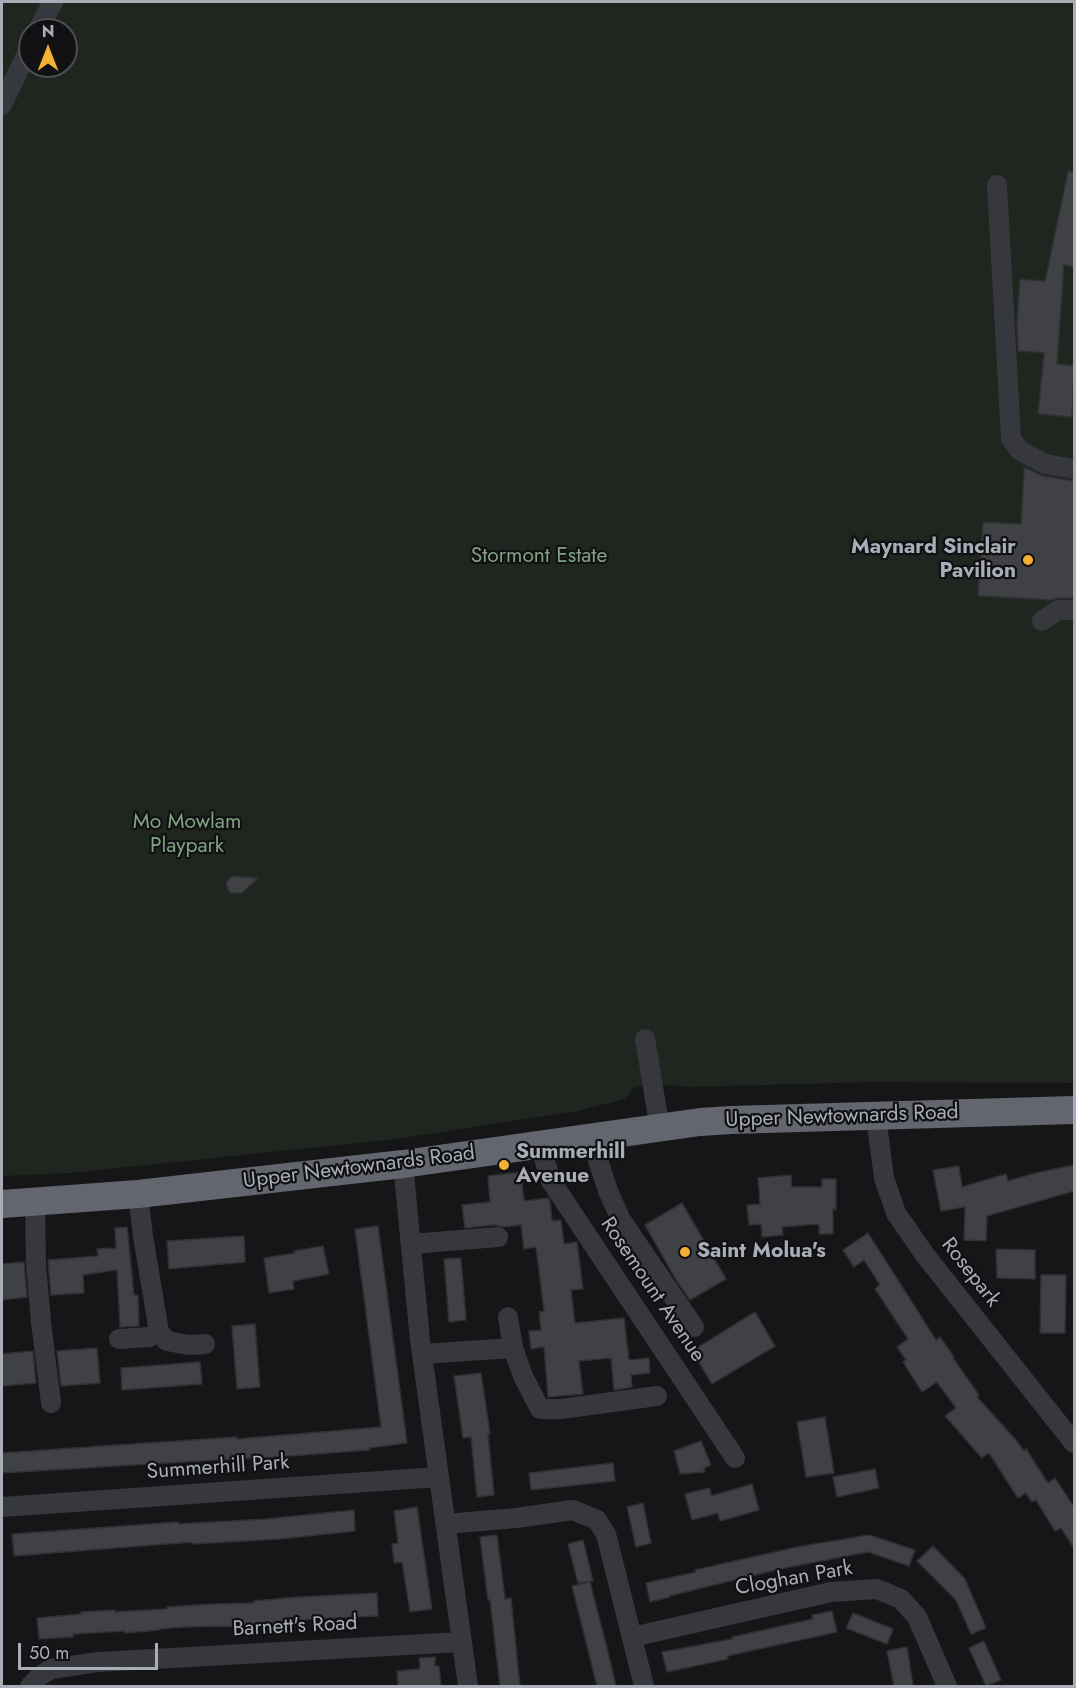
<!DOCTYPE html>
<html>
<head>
<meta charset="utf-8">
<style>
	body { margin:0 }
	#map { position:relative; width:1076px; height:1688px; overflow:hidden; background:#161618; font-family:Jost,sans-serif }
	canvas { display:block }
	.frame { position:absolute; inset:0; border:3px solid #a8adb8; pointer-events:none }
	.north { position:absolute; left:18px; top:18px; width:60px; height:60px; box-sizing:border-box; background:#111113; border:2px solid #4d4f55; border-radius:50%; rotate:0deg; font-size:16px; font-weight:700; line-height:24px; text-align:center; color:#a8adb8 }
	.north::after { content:''; display:block; margin:auto; width:21px; height:27px; background:#f2b134; clip-path:polygon(50% 0,100% 100%,50% 72%,0 100%) }
	.scale { position:absolute; left:18px; top:1643px; width:140px; height:27px; box-sizing:border-box; border:3px solid #a8adb8; border-top:0; padding-left:8px; font-size:18px; line-height:21px; white-space:nowrap; color:#a8adb8; -webkit-text-stroke:4px #111113; paint-order:stroke }
</style>
</head>
<body>
<div id="map">
<canvas width="1076" height="1688"></canvas>
<div class="frame"></div>
<div class="north">N</div>
<div class="scale">50 m</div>
</div>
<script>
const context = document.querySelector('canvas').getContext('2d');
context.lineJoin = 'round';
function fillPath(path, color) {
  context.fillStyle = color;
  context.fill(path, 'evenodd');
}
function poly(rows) {
  const path = new Path2D();
  for (const r of rows) {
    path.moveTo(r[0], r[1]);
    for (let i = 2; i < r.length; i += 2) path.lineTo(r[i], r[i + 1]);
  }
  return path;
}
function trace(path, color, width, dash) {
  context.strokeStyle = color;
  context.lineWidth = width;
  context.lineCap = dash ? 'butt' : 'round';
  context.setLineDash(dash || []);
  context.stroke(path);
}
function label(font, color, halo, rows, align = 'center') {
  context.font = font + ' Jost,sans-serif';
  context.lineWidth = 4.5;
  context.setLineDash([]);
  context.textBaseline = 'middle';
  context.strokeStyle = halo;
  context.fillStyle = color;
  for (const [text, x, y, turn = 0] of rows) {
    context.save();
    context.translate(x, y);
    context.rotate((+turn || 0) * Math.PI / 180);
    context.textAlign = isNaN(turn) ? turn : align;
    if (halo) context.strokeText(text, 0, 0);
    context.fillText(text, 0, 0);
    context.restore();
  }
}
const green = poly([
	[2,2,1074,2,1074,1083,872,1082,691,1087,652,1084,634,1088,625,1099,577,1111,396,1139,70,1173,2,1176],
	[30,30,66,30,66,66,30,66]
]);
const building = poly([
	[1068,171,1074,172,1074,267,1064,265,1057,364,1074,366,1072,417,1038,414,1044,353,1018,351,1017,323,1020,279,1045,281,1068,171],
	[1024,468,1028,469,1043,476,1074,481,1074,598,1058,598,1051,600,978,596,983,522,1021,524,1024,468],
	[232,876,258,878,242,893,231,893,228,890,226,882,232,876],
	[1074,1165,1074,1191,987,1216,986,1241,964,1240,965,1207,941,1211,933,1170,959,1166,962,1187,1006,1174,1008,1181,1036,1173,1074,1165],
	[521,1172,524,1201,548,1198,550,1201,552,1221,561,1220,564,1244,577,1242,583,1289,571,1290,575,1323,624,1318,629,1360,649,1358,650,1373,631,1375,632,1387,614,1390,611,1358,579,1361,583,1394,548,1397,544,1347,531,1349,529,1331,541,1330,539,1312,544,1311,536,1247,524,1249,521,1225,504,1227,493,1225,465,1228,462,1205,490,1202,488,1176,521,1172],
	[791,1175,792,1187,822,1187,822,1179,836,1179,836,1210,833,1209,833,1234,819,1234,819,1224,782,1227,783,1235,762,1237,761,1224,749,1225,747,1205,760,1204,758,1178,791,1175],
	[682,1203,726,1279,690,1300,675,1278,645,1225,682,1203],
	[378,1226,407,1443,369,1448,369,1450,251,1459,251,1458,2,1473,2,1453,102,1446,237,1437,237,1439,381,1427,355,1229,378,1226],
	[127,1227,134,1295,138,1295,139,1326,120,1327,117,1270,83,1275,84,1293,51,1295,48,1260,98,1256,97,1249,116,1248,115,1228,127,1227],
	[868,1233,936,1340,940,1337,954,1357,953,1358,979,1395,977,1397,1016,1440,1024,1451,1026,1449,1048,1483,1055,1478,1074,1507,1074,1548,1061,1528,1055,1531,1036,1500,1032,1502,1026,1493,1018,1498,989,1453,982,1458,945,1416,956,1408,937,1382,922,1392,903,1362,906,1360,897,1347,908,1339,875,1289,880,1285,864,1260,854,1267,843,1250,868,1233],
	[244,1236,245,1262,169,1269,167,1241,244,1236],
	[323,1246,329,1274,293,1281,294,1289,269,1293,264,1258,295,1253,294,1251,323,1246],
	[996,1249,1035,1250,1035,1279,997,1278,996,1249],
	[461,1258,466,1320,449,1322,444,1259,461,1258],
	[24,1262,27,1297,2,1300,2,1264,24,1262],
	[1041,1275,1066,1275,1065,1333,1040,1333,1041,1275],
	[755,1312,775,1346,712,1384,692,1351,755,1312],
	[255,1324,260,1387,237,1389,232,1326,255,1324],
	[97,1348,100,1383,61,1386,57,1351,97,1348],
	[33,1351,36,1383,2,1386,2,1354,33,1351],
	[200,1362,202,1384,122,1390,121,1368,200,1362],
	[481,1373,490,1434,488,1434,494,1495,477,1497,471,1437,463,1438,454,1376,481,1373],
	[825,1417,834,1473,806,1477,797,1422,825,1417],
	[701,1441,711,1465,704,1468,705,1472,680,1474,674,1451,701,1441],
	[613,1463,615,1481,531,1490,529,1473,613,1463],
	[875,1469,879,1488,837,1497,833,1477,875,1469],
	[752,1484,759,1510,720,1521,718,1513,692,1520,685,1494,710,1488,711,1496,752,1484],
	[643,1503,651,1543,636,1547,627,1507,643,1503],
	[417,1507,432,1609,410,1612,402,1562,394,1563,392,1544,398,1543,394,1511,417,1507],
	[354,1510,355,1531,280,1539,192,1544,192,1542,14,1556,12,1534,178,1522,179,1524,266,1519,354,1510],
	[497,1535,505,1599,511,1598,520,1686,500,1686,490,1600,488,1601,480,1537,497,1535],
	[869,1535,915,1550,909,1566,868,1552,780,1569,669,1596,670,1597,650,1602,646,1583,696,1572,695,1570,797,1547,869,1535],
	[583,1540,593,1581,578,1583,568,1544,583,1540],
	[933,1546,965,1579,986,1628,971,1634,956,1600,917,1561,933,1546],
	[590,1582,606,1644,616,1686,597,1686,572,1586,590,1582],
	[377,1593,378,1616,315,1619,239,1626,184,1627,159,1629,159,1630,125,1633,125,1631,73,1634,73,1637,39,1639,37,1618,81,1614,81,1612,115,1610,115,1612,167,1609,167,1607,212,1604,254,1603,254,1601,298,1597,377,1593],
	[832,1611,837,1632,727,1656,728,1659,667,1672,662,1652,732,1639,732,1637,813,1619,812,1615,832,1611],
	[853,1613,893,1629,887,1644,846,1628,853,1613],
	[984,1641,1001,1680,986,1686,969,1648,984,1641],
	[907,1647,913,1686,894,1686,887,1651,907,1647],
	[435,1657,435,1666,439,1666,441,1686,398,1686,397,1671,419,1669,420,1668,419,1658,435,1657]
]);
const minor = poly([
	[38,30,53,2],
	[2,105,30,47],
	[997,185,1011,438,1019,450,1045,464,1074,469],
	[1042,621,1058,610,1074,610],
	[645,1039,660,1129],
	[876,1116,884,1178,896,1213,925,1255,1074,1443],
	[591,1138,608,1191,621,1220,694,1327],
	[540,1145,551,1181,735,1458],
	[403,1164,420,1340,468,1686],
	[138,1194,143,1236,159,1332,167,1341,188,1345,205,1344],
	[35,1202,36,1265,41,1322,51,1403],
	[411,1244,498,1237],
	[508,1317,513,1348,523,1376,540,1409,561,1409,657,1396],
	[119,1339,149,1337,159,1332],
	[422,1354,513,1348],
	[2,1507,439,1477],
	[446,1524,516,1518,573,1510,597,1520,606,1534,644,1686],
	[632,1637,831,1592,877,1589,901,1599,917,1617,947,1686],
	[30,1686,40,1676,51,1669,98,1662,462,1642]
]);
const highway = poly([
	[2,1204,138,1194,403,1164,700,1122,731,1120,1074,1110]
]);
const markers = [
	[1028,560,6,"#f2b134"],
	[504,1165,6,"#f2b134"],
	[685,1252,6,"#f2b134"]
];
const poiNames = [
	["Maynard Sinclair",1016,548,"right"],
	["Pavilion",1016,572,"right"],
	["Summerhill",516,1153],
	["Avenue",516,1177],
	["Saint Molua's",697,1252]
];
const parkNames = [
	["Stormont Estate",539,557],
	["Mo Mowlam",187,823],
	["Playpark",187,847]
];
const streetNames = [
	["Upper Newtownards Road",842,1117,-2],
	["Upper Newtownards Road",359,1168,-7],
	["Rosepark",970,1273,52],
	["Rosemount Avenue",652,1290,56],
	["Summerhill Park",218,1468,-4],
	["Cloghan Park",794,1579,-10],
	["Barnett's Road",295,1627,-3]
];
fillPath(green, '#1e261f');
fillPath(building, '#404145');
trace(building, '#303034', 1.5);
trace(minor, '#37383d', 20);
trace(highway, '#63666e', 28);
for (const [x, y, r, color] of markers) {
  const dot = new Path2D();
  dot.arc(x, y, r, 0, 2 * Math.PI);
  context.fillStyle = color;
  context.fill(dot);
  trace(dot, '#111113', 2);
}
label('bold 21px', '#a8adb8', '#111113', poiNames, 'left');
label('21px', '#7fa381', '#111113', parkNames);
label('21px', '#a8adb8', '#111113', streetNames);
</script>
</body>
</html>
